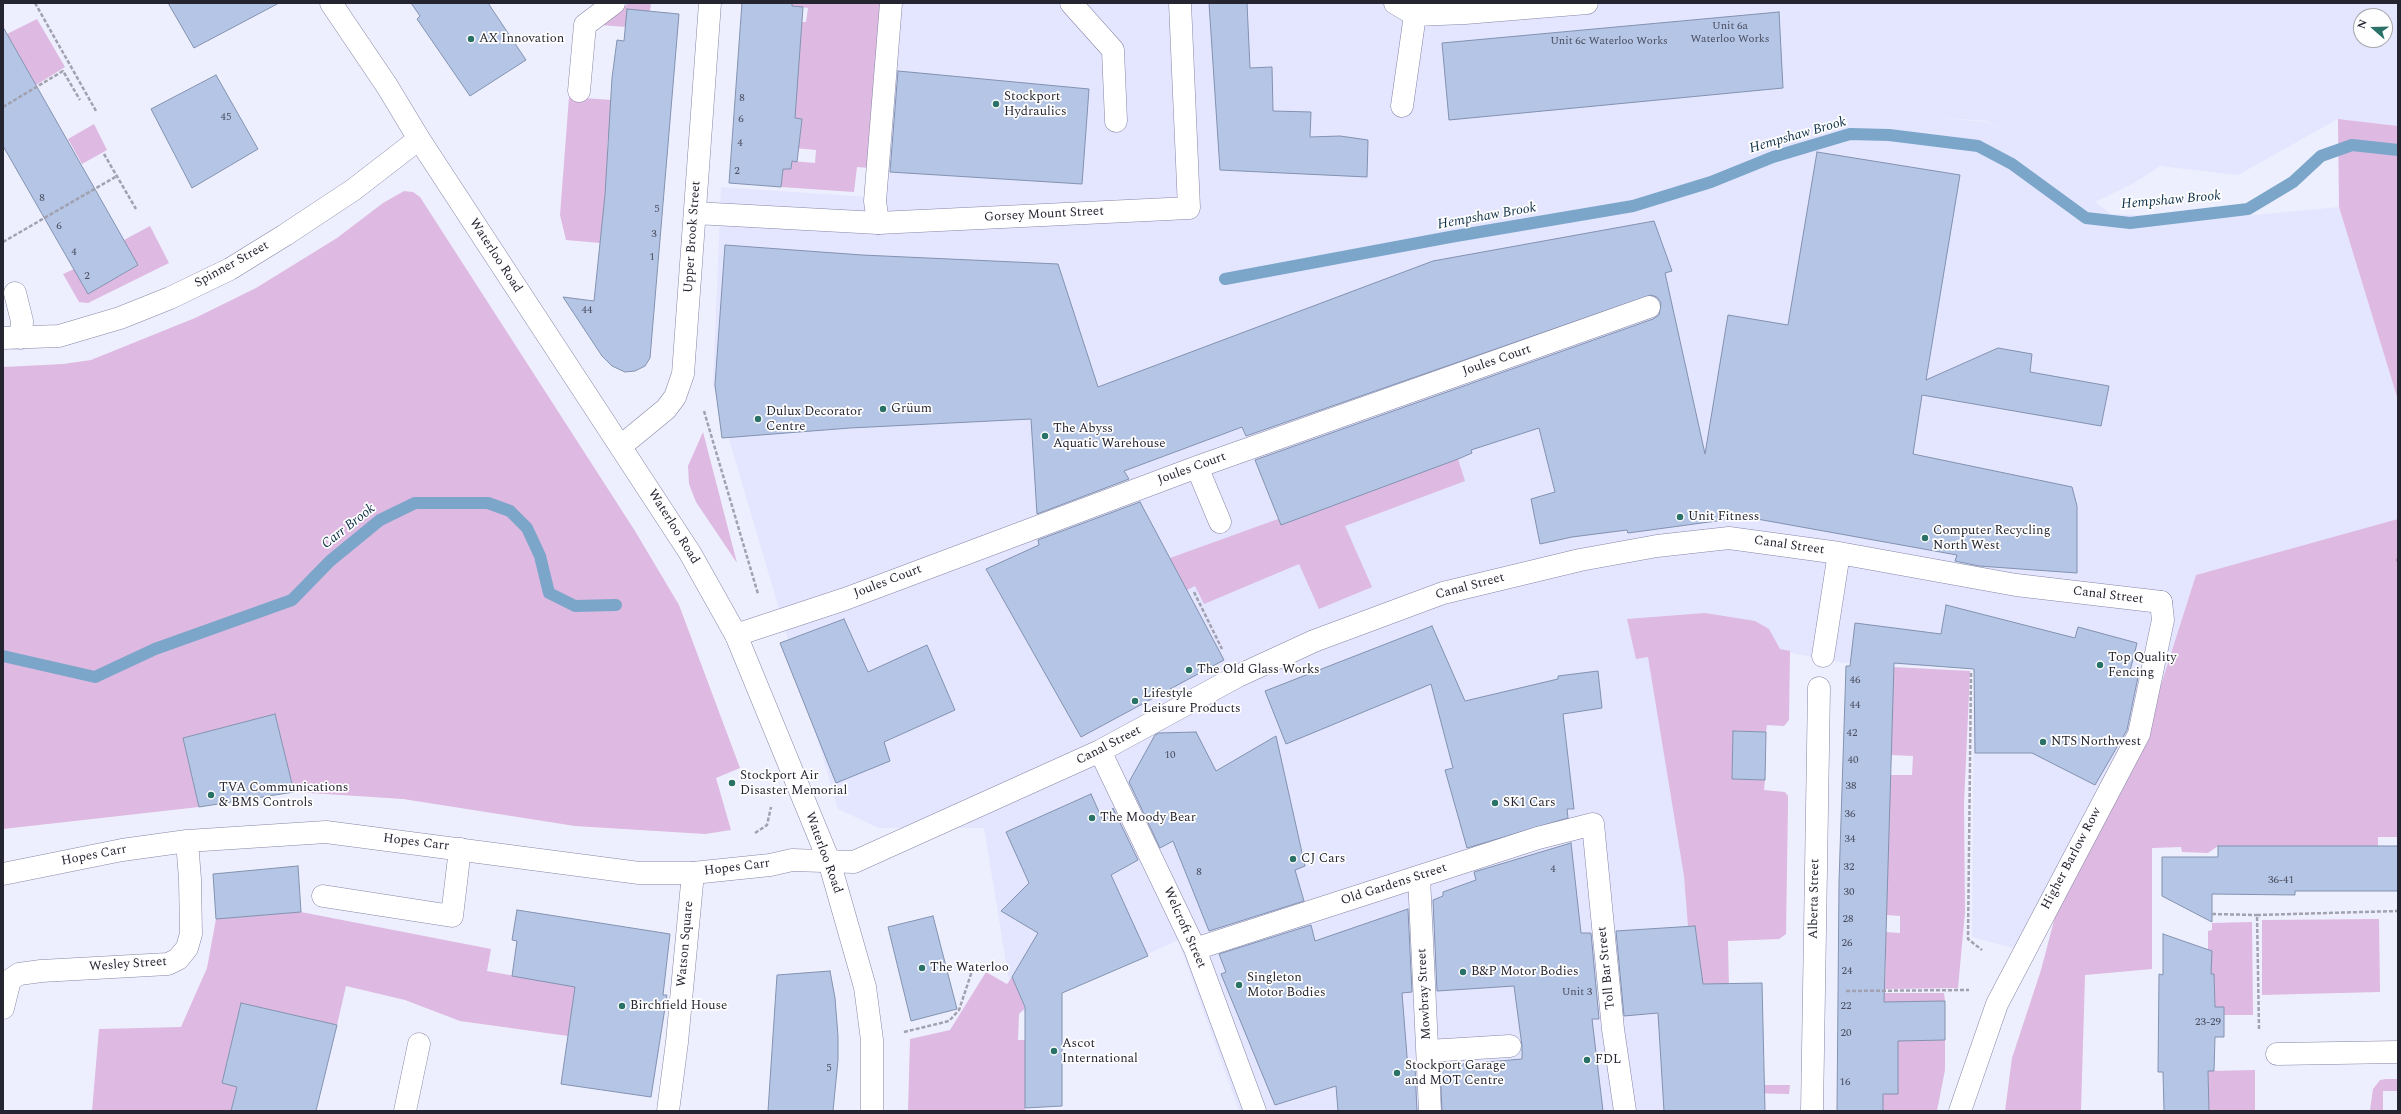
<!DOCTYPE html>
<html>
<head>
<meta charset="utf-8">
<style>
	body { margin:0 }
	#map { position:relative; width:2401px; height:1114px; overflow:hidden; background:#eeeffe; font-family:Spectral,serif }
	canvas { display:block }
	.frame { position:absolute; inset:0; border:4px solid #252532; pointer-events:none }
	.north { position:absolute; left:2353px; top:8px; width:40px; height:40px; box-sizing:border-box; background:#fefefe; border:1px solid #a7a7ac; border-radius:50%; rotate:290deg; font-size:11px; font-weight:700; line-height:16px; text-align:center; color:#252532 }
	.north::after { content:''; display:block; margin:auto; width:14px; height:18px; background:#2a7167; clip-path:polygon(50% 0,100% 100%,50% 72%,0 100%) }
</style>
</head>
<body>
<div id="map">
<canvas width="2401" height="1114"></canvas>
<div class="frame"></div>
<div class="north">N</div>
</div>
<script>
const context = document.querySelector('canvas').getContext('2d');
context.lineJoin = 'round';
function fillPath(path, color) {
  context.fillStyle = color;
  context.fill(path, 'evenodd');
}
function poly(rows) {
  const path = new Path2D();
  for (const r of rows) {
    path.moveTo(r[0], r[1]);
    for (let i = 2; i < r.length; i += 2) path.lineTo(r[i], r[i + 1]);
  }
  return path;
}
function trace(path, color, width, dash) {
  context.strokeStyle = color;
  context.lineWidth = width;
  context.lineCap = dash ? 'butt' : 'round';
  context.setLineDash(dash || []);
  context.stroke(path);
}
function label(font, color, halo, rows, align = 'center') {
  context.font = font + ' Spectral,serif';
  context.lineWidth = 3.5;
  context.setLineDash([]);
  context.textBaseline = 'middle';
  context.strokeStyle = halo;
  context.fillStyle = color;
  for (const [text, x, y, turn = 0] of rows) {
    context.save();
    context.translate(x, y);
    context.rotate((+turn || 0) * Math.PI / 180);
    context.textAlign = isNaN(turn) ? turn : align;
    if (halo) context.strokeText(text, 0, 0);
    context.fillText(text, 0, 0);
    context.restore();
  }
}
const built = poly([
	[899,3,2398,3,2398,126,2338,119,2238,175,2160,166,2134,183,2095,202,2111,214,2221,218,2339,207,2398,400,2398,519,2196,575,2145,735,2035,954,1972,937,1974,668,1843,663,1655,626,1675,798,1701,968,1717,1111,1239,1111,1178,940,1023,1012,1008,975,984,828,879,828,838,809,713,385,721,187,868,197],
	[2361,16,2385,16,2385,40,2361,40],
	[1929,117,1988,121,2004,133,1988,122]
]);
const green = poly([
	[629,3,651,3,650,11,626,27,600,25],
	[792,3,883,3,869,168,857,167,854,192,781,187,783,169,791,169,792,161,815,163,816,150,794,148,795,138,800,138,802,119,783,117,798,67,802,22,806,22,808,8,792,6],
	[37,19,65,67,36,85,7,34],
	[569,97,612,100,618,137,608,136,607,153,617,154,606,187,600,243,566,240,560,215],
	[2338,119,2398,126,2398,400,2339,207],
	[94,124,107,150,82,164,68,139],
	[404,191,413,192,420,197,635,531,679,605,740,768,716,778,731,830,705,834,575,826,403,799,294,792,275,714,183,738,199,807,3,829,3,367,63,364,91,360,195,318,256,288,337,238,383,203],
	[150,226,169,263,88,303,79,302,63,274,74,269,88,294,138,265,124,240],
	[703,432,737,563,696,502,689,484,688,466],
	[1458,459,1465,481,1345,526,1372,587,1319,609,1299,564,1204,604,1195,586,1187,590,1170,558,1278,519,1281,525],
	[2398,519,2398,837,2378,837,2378,850,2340,846,2218,846,2208,853,2182,852,2181,847,2152,848,2152,969,2085,975,2081,1111,2005,1111,2012,1058,2041,970,2056,913,2145,735,2196,575],
	[1705,613,1755,621,1769,629,1780,649,1790,651,1789,720,1784,726,1767,725,1766,732,1733,731,1732,779,1765,780,1764,790,1785,792,1788,796,1788,803,1786,934,1779,939,1728,941,1731,1085,1790,1085,1789,1094,1747,1093,1747,1111,1717,1111,1695,926,1688,926,1684,876,1648,657,1636,659,1627,619],
	[1893,667,1970,671,1964,804,1965,912,1958,988,1885,989,1886,932,1900,933,1900,916,1886,915,1889,775,1912,775,1913,756,1891,755],
	[301,912,491,949,487,971,582,988,571,1017,568,1036,460,1021,405,1000,346,986,337,1025,241,1003,222,1083,237,1087,231,1111,92,1111,99,1029,181,1027,207,968,216,919],
	[2379,919,2380,992,2262,995,2262,920],
	[2252,922,2253,1015,2224,1015,2224,1007,2215,1007,2214,975,2208,974,2208,931,2212,930,2212,923],
	[986,972,1007,984,1012,977,1025,1008,1019,1014,1018,1040,1025,1040,1025,1111,908,1111,910,1039,950,1030],
	[1878,993,1944,993,1945,1001,1908,1001,1908,1041,1945,1040,1945,1070,1937,1111,1883,1111,1883,1093,1898,1093,1898,1071,1878,1071],
	[2255,1070,2255,1111,2209,1111,2208,1071],
	[2386,1079,2398,1079,2398,1091,2383,1091,2383,1110,2370,1110,2373,1089,2380,1080]
]);
const stream = poly([
	[1225,279,1450,237,1633,206,1711,182,1773,157,1850,134,1889,135,1978,146,2012,164,2086,218,2130,223,2248,209,2293,182,2321,156,2352,145,2398,150],
	[3,656,95,677,155,649,292,600,330,561,380,520,415,503,488,503,510,511,527,528,540,556,549,593,575,606,616,605]
]);
const building = poly([
	[168,3,279,3,194,48,168,3],
	[411,3,488,3,526,60,470,96,417,19,420,16,411,3],
	[742,3,792,3,792,6,803,7,795,118,802,119,797,162,792,161,791,169,783,169,781,187,729,183,742,3],
	[1209,3,1247,3,1250,68,1272,67,1273,111,1311,112,1310,137,1340,136,1368,140,1367,177,1220,170,1209,3],
	[627,9,679,14,650,358,645,366,635,371,625,372,612,366,602,356,563,297,594,301,605,195,612,78,617,40,624,41,627,9],
	[1779,12,1783,88,1449,120,1442,43,1779,12],
	[3,27,138,265,88,294,3,146,3,27],
	[898,71,1089,89,1082,184,890,172,898,71],
	[216,75,258,149,192,188,151,109,216,75],
	[1817,152,1960,175,1926,380,1998,348,2032,354,2030,372,2109,386,2101,426,1922,395,1913,454,2072,487,2077,506,2077,573,1979,566,1955,561,1957,555,1746,517,1628,533,1627,530,1572,537,1540,544,1531,499,1555,492,1539,428,1471,450,1472,453,1458,459,1281,525,1255,460,1653,319,1659,315,1661,303,1657,297,1651,295,1246,436,1242,427,1124,471,1129,479,1037,514,1031,419,850,428,722,438,715,385,725,245,862,255,1058,264,1098,387,1433,261,1654,221,1672,271,1665,273,1705,454,1728,315,1788,325,1817,152],
	[1140,502,1224,660,1081,737,986,569,1039,545,1038,540,1140,502],
	[1946,605,2075,638,2078,627,2137,643,2129,675,2138,677,2127,730,2095,785,2032,753,1975,753,1974,669,1894,663,1884,1002,1945,1001,1945,1040,1898,1041,1898,1094,1883,1094,1883,1111,1837,1111,1839,882,1846,666,1850,666,1855,623,1941,634,1946,605],
	[844,619,868,672,927,645,955,710,884,742,890,761,836,783,780,643,844,619],
	[1432,626,1465,701,1558,679,1558,676,1598,671,1602,708,1563,714,1574,809,1567,809,1568,818,1467,848,1445,770,1453,768,1431,684,1286,744,1265,691,1432,626],
	[275,714,294,792,199,807,183,738,275,714],
	[1733,731,1766,732,1765,780,1732,779,1733,731],
	[1196,732,1216,771,1276,736,1305,866,1295,870,1304,901,1209,931,1173,841,1160,848,1129,782,1155,735,1159,733,1196,732],
	[1091,794,1104,823,1113,808,1138,860,1111,875,1148,956,1062,993,1062,1106,1025,1108,1025,1007,1012,977,1038,933,1001,911,1029,883,1006,832,1091,794],
	[1571,843,1581,933,1591,933,1599,1019,1592,1019,1603,1111,1442,1111,1440,1066,1522,1059,1522,1046,1514,986,1437,991,1433,900,1443,896,1443,892,1476,880,1474,872,1571,843],
	[2218,846,2398,846,2398,891,2295,891,2295,895,2212,894,2212,922,2162,896,2162,857,2218,857,2218,846],
	[298,866,301,912,216,919,213,874,298,866],
	[1408,909,1412,992,1402,993,1408,1069,1415,1068,1417,1111,1338,1111,1336,1086,1275,1105,1221,974,1226,972,1219,954,1311,925,1315,941,1408,909],
	[517,910,670,934,663,995,667,995,651,1097,561,1084,575,987,512,976,517,941,512,940,517,910],
	[933,916,957,1009,911,1021,888,927,933,916],
	[1695,926,1703,984,1762,983,1765,1111,1664,1111,1658,1013,1624,1016,1616,931,1695,926],
	[2163,934,2212,951,2211,974,2214,974,2215,1007,2224,1007,2224,1037,2215,1037,2214,1071,2208,1071,2209,1111,2164,1111,2163,1072,2158,1072,2159,974,2163,975,2163,934],
	[830,971,835,998,838,1036,838,1060,833,1111,768,1111,777,975,830,971],
	[241,1003,337,1025,316,1111,231,1111,237,1087,222,1083,241,1003]
]);
const path = poly([
	[35,3,96,111],
	[3,107,63,71,80,100],
	[104,154,136,209],
	[3,242,117,176],
	[704,411,758,594],
	[2396,560,2398,560],
	[1194,592,1222,649],
	[1971,673,1968,939,1982,950],
	[755,833,767,825,771,807],
	[2212,914,2257,915],
	[1846,991,1969,990],
	[2259,1029,2257,915,2398,911],
	[904,1032,949,1021,959,1010,972,971]
]);
const lane = poly([
	[1071,3,1113,50,1116,121],
	[1395,3,1415,15,1465,13,1587,3],
	[579,91,585,25,614,3],
	[1402,106,1415,15],
	[878,223,875,201,891,3],
	[1197,467,1220,522],
	[736,635,845,599,1197,467,1649,307],
	[323,896,452,916,460,849],
	[1428,1051,1510,1046],
	[2277,1054,2398,1052],
	[405,1111,419,1044],
	[668,1111,677,1042,693,873],
	[1960,1111,1997,1004,2139,734,2163,620,2161,602]
]);
const street = poly([
	[695,213,878,223,1189,208,1180,3],
	[15,293,22,321,21,338],
	[3,338,59,336,120,318,170,298,230,269,285,235,353,190,419,139],
	[621,446,666,409,675,397,683,374,710,3],
	[1823,656,1839,553],
	[1100,751,1195,949,1255,1111],
	[3,874,122,850,187,841,326,832,639,873,693,873,770,865,792,860,854,862,1100,751,1238,676,1314,641,1443,593,1580,560,1657,546,1729,538,1839,553,2016,585,2161,602],
	[1419,877,1430,1111],
	[1195,949,1538,838,1593,824,1613,1029,1625,1111],
	[3,1008,10,980,19,974,41,971,168,964,178,959,187,948,191,934,190,879,187,841],
	[1812,1111,1819,688]
]);
const secondary = poly([
	[331,3,387,86,419,139,690,553,736,635,829,861,865,987,872,1040,872,1111]
]);
const markers = [
	[471,39,4,"#2a7167"],
	[996,104,4,"#2a7167"],
	[883,409,4,"#2a7167"],
	[758,419,4,"#2a7167"],
	[1045,436,4,"#2a7167"],
	[1680,517,4,"#2a7167"],
	[1925,538,4,"#2a7167"],
	[2100,665,4,"#2a7167"],
	[1189,670,4,"#2a7167"],
	[1135,701,4,"#2a7167"],
	[2043,742,4,"#2a7167"],
	[732,783,4,"#2a7167"],
	[211,795,4,"#2a7167"],
	[1495,803,4,"#2a7167"],
	[1092,818,4,"#2a7167"],
	[1293,859,4,"#2a7167"],
	[922,968,4,"#2a7167"],
	[1463,972,4,"#2a7167"],
	[1239,985,4,"#2a7167"],
	[622,1006,4,"#2a7167"],
	[1054,1051,4,"#2a7167"],
	[1587,1060,4,"#2a7167"],
	[1397,1073,4,"#2a7167"]
];
const numberNames = [
	["Unit 6a",1730,27],
	["Waterloo Works",1730,40],
	["Unit 6c Waterloo Works",1609,42],
	["8",742,99],
	["45",226,118],
	["6",741,120],
	["4",740,144],
	["2",737,172],
	["8",42,199],
	["5",657,210],
	["6",59,227],
	["3",654,235],
	["4",74,253],
	["1",652,258],
	["2",87,277],
	["44",587,311],
	["46",1855,681],
	["44",1855,706],
	["42",1852,734],
	["10",1170,756],
	["40",1853,761],
	["38",1851,787],
	["36",1850,815],
	["34",1850,840],
	["32",1849,868],
	["4",1553,870],
	["8",1199,873],
	["36-41",2281,881],
	["30",1849,893],
	["28",1848,920],
	["26",1847,944],
	["24",1847,972],
	["Unit 3",1577,993],
	["22",1846,1007],
	["23-29",2208,1023],
	["20",1846,1034],
	["5",829,1069],
	["16",1845,1083]
];
const poiNames = [
	["AX Innovation",479,39],
	["Stockport",1004,97],
	["Hydraulics",1004,112],
	["Grüum",891,409],
	["Dulux Decorator",766,412],
	["Centre",766,427],
	["The Abyss",1053,429],
	["Aquatic Warehouse",1053,444],
	["Unit Fitness",1688,517],
	["Computer Recycling",1933,531],
	["North West",1933,546],
	["Top Quality",2108,658],
	["Fencing",2108,673],
	["The Old Glass Works",1197,670],
	["Lifestyle",1143,694],
	["Leisure Products",1143,709],
	["NTS Northwest",2051,742],
	["Stockport Air",740,776],
	["Disaster Memorial",740,791],
	["TVA Communications",219,788],
	["& BMS Controls",219,803],
	["SK1 Cars",1503,803],
	["The Moody Bear",1100,818],
	["CJ Cars",1301,859],
	["The Waterloo",930,968],
	["B&P Motor Bodies",1471,972],
	["Singleton",1247,978],
	["Motor Bodies",1247,993],
	["Birchfield House",630,1006],
	["Ascot",1062,1044],
	["International",1062,1059],
	["FDL",1595,1060],
	["Stockport Garage",1405,1066],
	["and MOT Centre",1405,1081]
];
const streetNames = [
	["Gorsey Mount Street",1044,215,-3],
	["Upper Brook Street",693,237,-86],
	["Waterloo Road",495,256,57],
	["Spinner Street",232,265,-29],
	["Joules Court",1497,361,-19],
	["Joules Court",1192,469,-20],
	["Waterloo Road",673,527,58],
	["Canal Street",1789,546,8],
	["Joules Court",888,582,-21],
	["Canal Street",1470,587,-15],
	["Canal Street",2108,596,7],
	["Canal Street",1109,746,-27],
	["Hopes Carr",416,843,7],
	["Waterloo Road",823,853,70],
	["Hopes Carr",94,856,-11],
	["Higher Barlow Row",2072,859,-62],
	["Hopes Carr",737,868,-7],
	["Old Gardens Street",1394,885,-18],
	["Alberta Street",1815,899,-89],
	["Welcroft Street",1184,928,66],
	["Watson Square",686,944,-85],
	["Wesley Street",128,965,-4],
	["Toll Bar Street",1607,968,-96],
	["Mowbray Street",1425,994,-93]
];
const waterNames = [
	["Hempshaw Brook",1798,136,-16],
	["Hempshaw Brook",2171,201,-5],
	["Hempshaw Brook",1487,217,-10],
	["Carr Brook",349,527,-38]
];
fillPath(built, '#e4e5ff');
fillPath(green, '#deb9e1');
trace(stream, '#7ba6c9', 12);
fillPath(building, '#b5c5e5');
trace(building, '#8292b0', 1);
trace(lane, '#8686a7', 23);
trace(street, '#8686a7', 23);
trace(secondary, '#8686a7', 23);
trace(path, '#a1a1b0', 2.5, [4, 2]);
trace(lane, '#fff', 22);
trace(street, '#fff', 22);
trace(secondary, '#fff', 22);
for (const [x, y, r, color] of markers) {
  const dot = new Path2D();
  dot.arc(x, y, r, 0, 2 * Math.PI);
  context.fillStyle = color;
  context.fill(dot);
  trace(dot, '#fefefe', 1.5);
}
label('11px', '#494d5f', null, numberNames);
label('13px', '#252532', '#fefefe', poiNames, 'left');
label('13px', '#252532', '#fefefe', streetNames);
label('italic 14px', '#0e3049', '#fefefe', waterNames);
</script>
</body>
</html>
